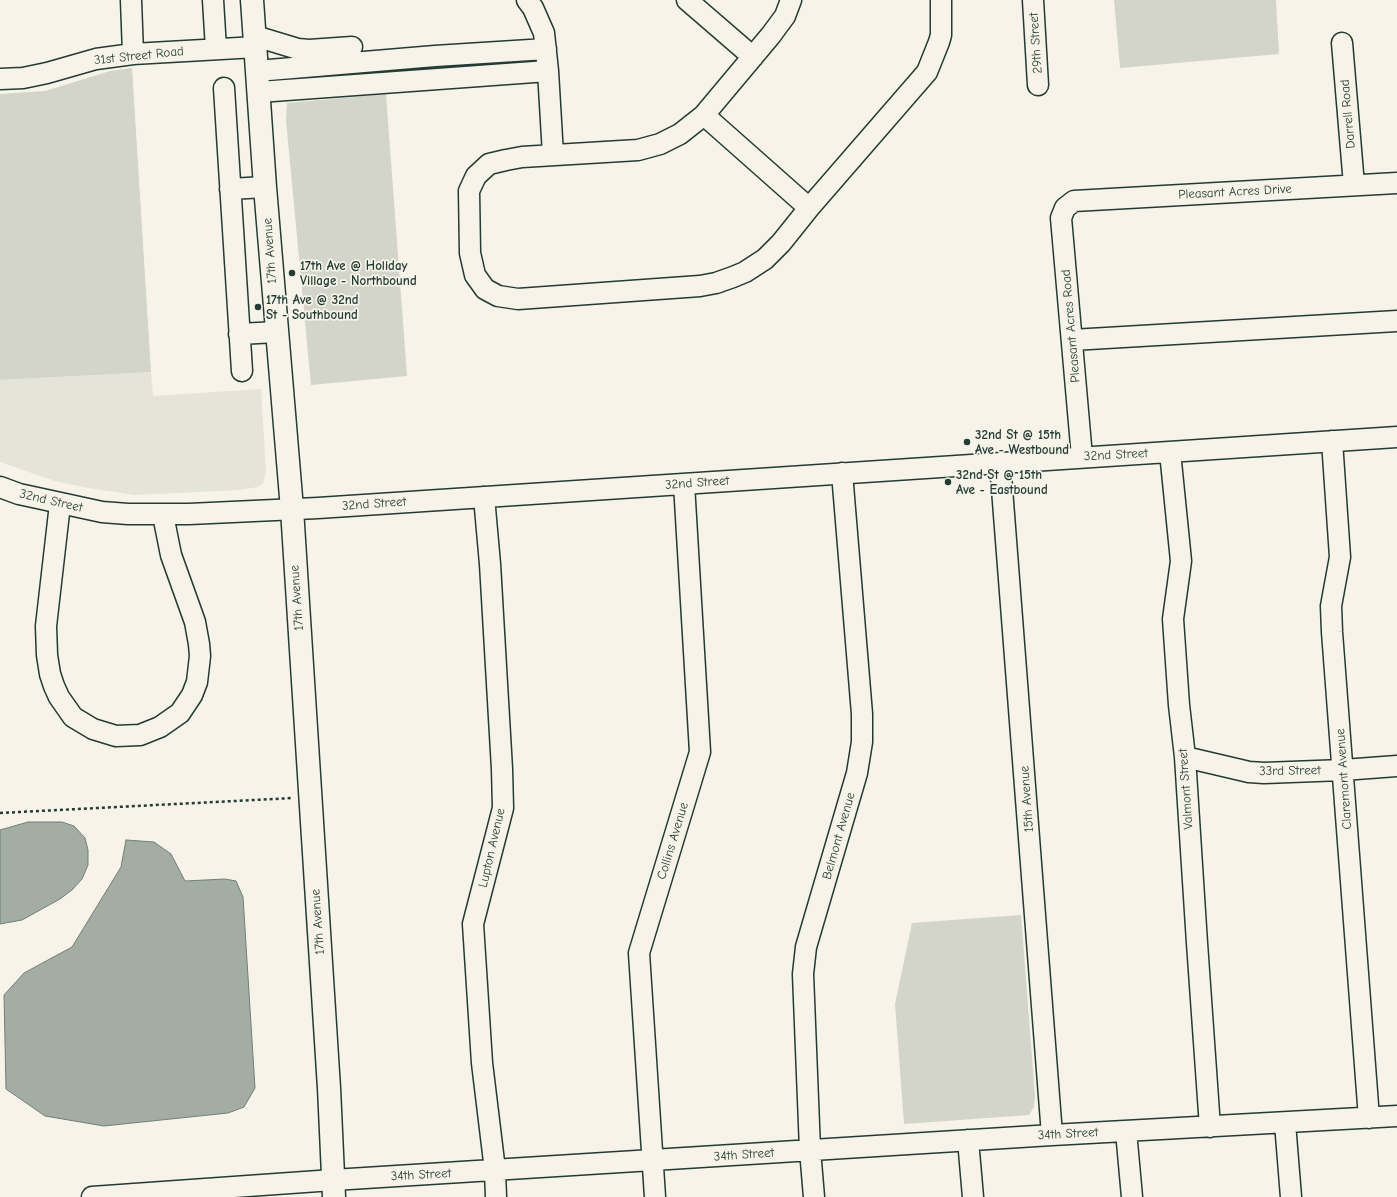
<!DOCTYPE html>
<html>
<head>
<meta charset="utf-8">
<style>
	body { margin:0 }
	canvas { display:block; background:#f7f3e8 }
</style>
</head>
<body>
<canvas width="1397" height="1197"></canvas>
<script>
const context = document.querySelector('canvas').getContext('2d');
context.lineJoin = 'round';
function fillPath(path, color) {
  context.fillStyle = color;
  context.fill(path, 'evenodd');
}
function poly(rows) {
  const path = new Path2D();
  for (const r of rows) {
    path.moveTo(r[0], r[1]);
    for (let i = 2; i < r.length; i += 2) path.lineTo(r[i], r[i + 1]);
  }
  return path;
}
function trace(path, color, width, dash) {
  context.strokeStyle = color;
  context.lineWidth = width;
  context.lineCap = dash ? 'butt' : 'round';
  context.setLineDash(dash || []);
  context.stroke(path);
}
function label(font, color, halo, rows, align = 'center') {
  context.font = font + ' "Comic Neue",sans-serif';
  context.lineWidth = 3.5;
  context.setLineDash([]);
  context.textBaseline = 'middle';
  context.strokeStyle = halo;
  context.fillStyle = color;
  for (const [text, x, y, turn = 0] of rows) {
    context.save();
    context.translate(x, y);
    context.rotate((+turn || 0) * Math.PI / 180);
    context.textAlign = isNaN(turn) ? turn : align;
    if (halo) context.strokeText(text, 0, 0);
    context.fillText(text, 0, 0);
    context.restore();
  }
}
const built = poly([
	[151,372,153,396,261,389,266,471,263,483,258,487,239,490,135,495,88,488,55,481,0,462,0,380]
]);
const green = poly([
	[1114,0,1276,0,1279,54,1120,68],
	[132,68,151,372,0,380,0,94,45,91,110,71],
	[386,94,407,376,311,385,286,120,287,103],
	[1021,915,1035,1096,1034,1107,1029,1115,904,1124,895,1004,912,923]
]);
const water = poly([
	[28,822,62,822,74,826,85,838,88,850,88,865,82,879,72,890,60,899,22,920,0,924,0,830,28,822],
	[126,840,154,842,171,854,185,881,225,879,236,881,243,897,255,1088,244,1107,228,1113,104,1126,45,1116,6,1089,4,995,24,973,72,947,121,867,126,840]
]);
const path = poly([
	[0,813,293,798]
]);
const minor = poly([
	[131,0,133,54],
	[213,0,216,49],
	[527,0,533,8,544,33,548,71,553,155],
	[687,0,753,57],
	[791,0,785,16,771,35,704,115,680,134,660,144,638,150,522,157,506,160,489,164,476,176,469,191,470,253,475,275,485,289,498,296,518,299,700,286,716,283,733,277,745,272,765,259,781,243,809,208,927,72,939,42,941,35,941,0],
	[1033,0,1038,85],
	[255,36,298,49,309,50,352,47],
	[1342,43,1354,185],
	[257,71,435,56,546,49],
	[0,79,23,78,47,73,96,59,133,54,256,47],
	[224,88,242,371],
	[259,92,548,71],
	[704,115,809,208],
	[230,189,265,187],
	[239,334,277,332],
	[1072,340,1397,321],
	[1332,441,1340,557,1331,606,1332,632,1369,1118],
	[1170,452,1181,561,1173,619,1179,705,1185,757,1197,943,1210,1127],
	[1082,457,1061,218,1065,208,1074,201,1397,183],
	[1000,463,1052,1135],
	[0,487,19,494,102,512,128,514,189,514,318,508,1397,437],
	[484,497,490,564,502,769,503,808,473,924,482,1063,495,1170,496,1197],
	[60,504,46,626,47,655,50,674,54,686,59,697,73,717,93,729,116,736,140,735,160,727,180,713,192,695,197,682,200,656,199,644,195,622,171,555,163,515],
	[1185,757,1249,772,1264,773,1343,770,1397,766],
	[1285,1123,1291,1197],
	[1126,1131,1132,1197],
	[968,1140,973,1197],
	[92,1197,333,1180,1052,1135,1397,1116],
	[655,1197,639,953,700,752,684,484],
	[814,1197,810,1150,803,974,806,947,857,773,862,742,862,714,842,473]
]);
const major = poly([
	[252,0,265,187,292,509,329,1088,334,1197]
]);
const markers = [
	[292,273,4,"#1f3d34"],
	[258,307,4,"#1f3d34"],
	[967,442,4,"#1f3d34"],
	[948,482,4,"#1f3d34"]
];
const streetNames = [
	["29th Street",1036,43,-94],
	["31st Street Road",139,56,-6],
	["Darrell Road",1348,114,-95],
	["Pleasant Acres Drive",1235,192,-3],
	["17th Avenue",270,251,-94],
	["Pleasant Acres Road",1071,326,-95],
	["32nd Street",1116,455,-3],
	["32nd Street",697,483,-4],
	["32nd Street",51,501,13],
	["32nd Street",374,504,-4],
	["17th Avenue",297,598,-94],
	["33rd Street",1290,771,-1],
	["Claremont Avenue",1344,779,-94],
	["Valmont Street",1186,789,-94],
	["15th Avenue",1027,799,-94],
	["Belmont Avenue",839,836,-74],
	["Collins Avenue",673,841,-73],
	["Lupton Avenue",492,848,-77],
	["17th Avenue",318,922,-94],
	["34th Street",1068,1134,-3],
	["34th Street",744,1155,-4],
	["34th Street",421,1175,-3]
];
const poiNames = [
	["17th Ave @ Holiday",300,266],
	["Village - Northbound",300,281],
	["17th Ave @ 32nd",266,300],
	["St - Southbound",266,315],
	["32nd St @ 15th",975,435],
	["Ave - Westbound",975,450],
	["32nd St @ 15th",956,475],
	["Ave - Eastbound",956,490]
];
fillPath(built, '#e5e4d9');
fillPath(green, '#d3d5ca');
fillPath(water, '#a4ada3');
trace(water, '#6f8077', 1);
trace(minor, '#1f3d34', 23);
trace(major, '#1f3d34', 25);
trace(path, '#1f3d34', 2.5, [3, 3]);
trace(minor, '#f7f3e8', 20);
trace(major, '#f7f3e8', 22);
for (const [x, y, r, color] of markers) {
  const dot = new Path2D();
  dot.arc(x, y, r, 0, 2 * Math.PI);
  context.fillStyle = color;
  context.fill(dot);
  trace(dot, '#f7f3e8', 1.5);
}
label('13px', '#1f3d34', '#f7f3e8', streetNames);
label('bold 13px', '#1f3d34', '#f7f3e8', poiNames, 'left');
</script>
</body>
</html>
